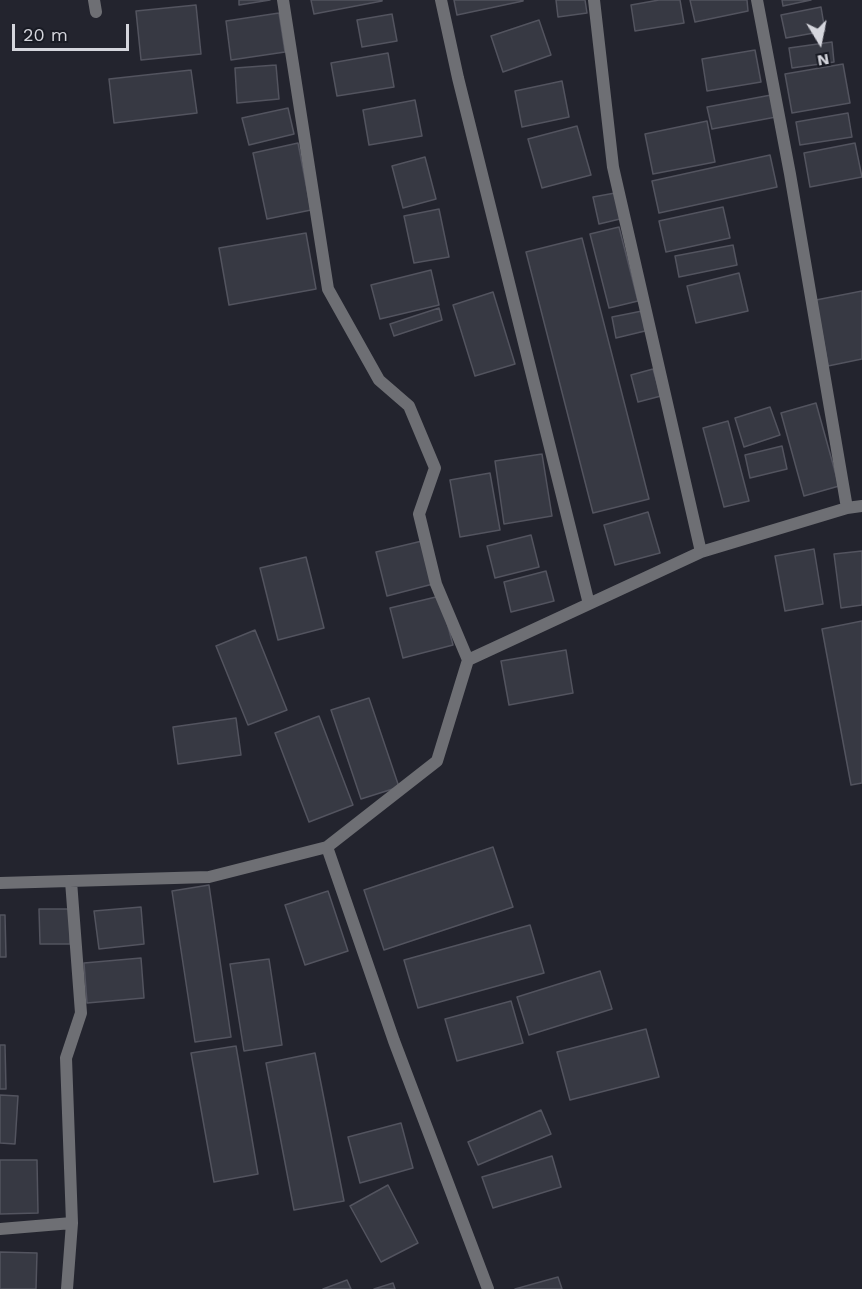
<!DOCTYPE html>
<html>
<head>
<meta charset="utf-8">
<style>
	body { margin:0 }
	#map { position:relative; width:862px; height:1289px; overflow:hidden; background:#23242e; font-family:"Work Sans",sans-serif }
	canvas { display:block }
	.north { position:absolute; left:790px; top:12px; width:60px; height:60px; -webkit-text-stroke:4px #191b24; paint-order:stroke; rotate:170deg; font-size:16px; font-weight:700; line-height:24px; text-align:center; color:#d5d6dd }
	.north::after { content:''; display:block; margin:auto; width:21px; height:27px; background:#d5d6dd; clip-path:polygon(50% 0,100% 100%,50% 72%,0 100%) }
	.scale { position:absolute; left:12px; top:24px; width:117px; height:27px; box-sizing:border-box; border:3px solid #d5d6dd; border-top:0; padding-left:8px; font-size:18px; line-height:21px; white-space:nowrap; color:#d5d6dd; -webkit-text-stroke:4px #191b24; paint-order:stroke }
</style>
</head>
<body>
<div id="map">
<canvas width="862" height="1289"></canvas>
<div class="north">N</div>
<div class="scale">20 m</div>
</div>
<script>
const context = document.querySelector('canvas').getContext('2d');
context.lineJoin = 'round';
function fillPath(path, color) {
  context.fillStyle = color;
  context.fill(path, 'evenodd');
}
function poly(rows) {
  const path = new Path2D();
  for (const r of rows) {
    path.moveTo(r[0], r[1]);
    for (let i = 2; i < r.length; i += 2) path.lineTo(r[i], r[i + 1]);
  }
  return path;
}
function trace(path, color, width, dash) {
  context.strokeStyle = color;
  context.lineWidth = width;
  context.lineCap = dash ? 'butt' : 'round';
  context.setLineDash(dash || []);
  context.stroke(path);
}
const building = poly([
	[239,0,270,0,239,5,239,0],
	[311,0,382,0,382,1,314,14,311,0],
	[454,0,523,0,523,1,457,15,454,0],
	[556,0,585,0,587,13,558,17,556,0],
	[659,0,680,0,684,23,635,31,631,5,659,0],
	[690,0,747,0,748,11,695,22,690,0],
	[782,0,811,0,783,6,782,0],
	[196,5,201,54,141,60,136,11,196,5],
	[821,7,825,31,786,38,781,15,821,7],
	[279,13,285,52,231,60,226,21,279,13],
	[392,14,397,41,362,47,357,20,392,14],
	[539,20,551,55,503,72,491,36,539,20],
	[832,42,834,62,792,68,789,48,832,42],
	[755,50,761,82,707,91,702,59,755,50],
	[388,53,394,87,337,96,331,63,388,53],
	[843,64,850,103,792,113,785,74,843,64],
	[276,65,279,99,237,103,235,68,276,65],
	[191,70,197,113,114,123,109,79,191,70],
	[562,81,569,117,522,127,515,91,562,81],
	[771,95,776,117,712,129,707,107,771,95],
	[415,100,422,136,369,145,363,110,415,100],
	[288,108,294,134,249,145,242,118,288,108],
	[848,113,852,137,800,145,796,122,848,113],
	[707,121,715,162,653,174,645,134,707,121],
	[577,126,591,175,542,188,528,139,577,126],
	[298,143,311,210,267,219,253,153,298,143],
	[855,143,862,177,810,187,804,153,855,143],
	[770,155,777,187,659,213,652,181,770,155],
	[425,157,436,199,403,208,392,166,425,157],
	[615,193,620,219,599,224,593,197,615,193],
	[723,207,730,238,666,252,659,221,723,207],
	[439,209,449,257,414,263,404,216,439,209],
	[619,227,638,301,609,308,590,234,619,227],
	[306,233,316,289,229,305,219,248,306,233],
	[582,238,649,499,593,513,526,252,582,238],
	[733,245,737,265,679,277,675,256,733,245],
	[431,270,439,305,380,319,371,285,431,270],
	[739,273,748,311,696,323,687,286,739,273],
	[862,291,862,359,828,366,816,300,862,291],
	[493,292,515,364,475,376,453,305,493,292],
	[439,308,442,320,394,336,390,324,439,308],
	[642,311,645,331,616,338,612,317,642,311],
	[653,369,661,396,638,402,631,375,653,369],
	[816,403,839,486,804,496,781,413,816,403],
	[770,407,780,435,744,447,735,418,770,407],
	[728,421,749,501,724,507,703,428,728,421],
	[782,446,787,469,750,478,745,455,782,446],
	[542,454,552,516,504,524,495,461,542,454],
	[490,473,500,530,460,537,450,480,490,473],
	[648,512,660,553,615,565,604,525,648,512],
	[531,535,539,567,495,578,487,546,531,535],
	[422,541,433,584,387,596,376,552,422,541],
	[814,549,823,604,785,611,775,556,814,549],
	[862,551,862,605,841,608,834,554,862,551],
	[306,557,324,628,278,640,260,568,306,557],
	[546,571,554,601,511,612,504,582,546,571],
	[440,596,453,645,403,658,390,608,440,596],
	[862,621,862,783,851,785,822,629,862,621],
	[255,630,287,710,248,725,216,646,255,630],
	[566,650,573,693,509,705,501,661,566,650],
	[369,698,399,787,361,799,331,710,369,698],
	[319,716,353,805,309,822,275,733,319,716],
	[236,718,241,755,178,764,173,727,236,718],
	[493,847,513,907,384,950,364,890,493,847],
	[209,885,231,1037,195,1042,172,891,209,885],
	[328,891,348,951,305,965,285,905,328,891],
	[141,907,144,944,99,949,94,911,141,907],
	[39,909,70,909,70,944,40,944,39,909],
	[0,915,5,915,6,957,0,957,0,915],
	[530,925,544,973,418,1008,404,960,530,925],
	[141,958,144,998,87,1003,84,963,141,958],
	[269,959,282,1045,244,1051,230,964,269,959],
	[600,971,612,1009,529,1035,517,997,600,971],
	[511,1001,523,1043,457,1061,445,1019,511,1001],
	[646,1029,659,1077,570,1100,557,1052,646,1029],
	[0,1045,5,1045,6,1089,0,1089,0,1045],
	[236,1046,258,1174,214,1182,191,1053,236,1046],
	[315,1053,344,1201,294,1210,266,1063,315,1053],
	[0,1095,18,1096,15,1144,0,1143,0,1095],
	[541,1110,551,1134,478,1165,468,1142,541,1110],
	[401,1123,413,1168,360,1183,348,1137,401,1123],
	[552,1156,561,1187,493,1208,482,1177,552,1156],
	[0,1160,37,1160,38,1213,0,1214,0,1160],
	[388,1185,418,1243,381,1262,350,1206,388,1185],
	[0,1252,37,1253,36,1289,0,1289,0,1252],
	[558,1277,562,1289,515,1289,558,1277],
	[347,1280,351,1289,323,1289,347,1280],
	[393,1283,395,1289,374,1289,393,1283]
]);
const street = poly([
	[94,0,96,12],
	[283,0,328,289,379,380,409,406,435,468,419,514,436,584,468,660],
	[441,0,458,78,589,604],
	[594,0,613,167,701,552],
	[757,0,790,174,847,508],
	[327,847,394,1041,488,1289],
	[0,883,209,877,327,847,437,761,468,660,701,552,847,508,862,506],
	[0,1229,72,1223],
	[67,1289,72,1223,66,1058,81,1013,71,881]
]);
fillPath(building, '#373943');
trace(building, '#53545f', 1.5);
trace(street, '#6e6f74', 12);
</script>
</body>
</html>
